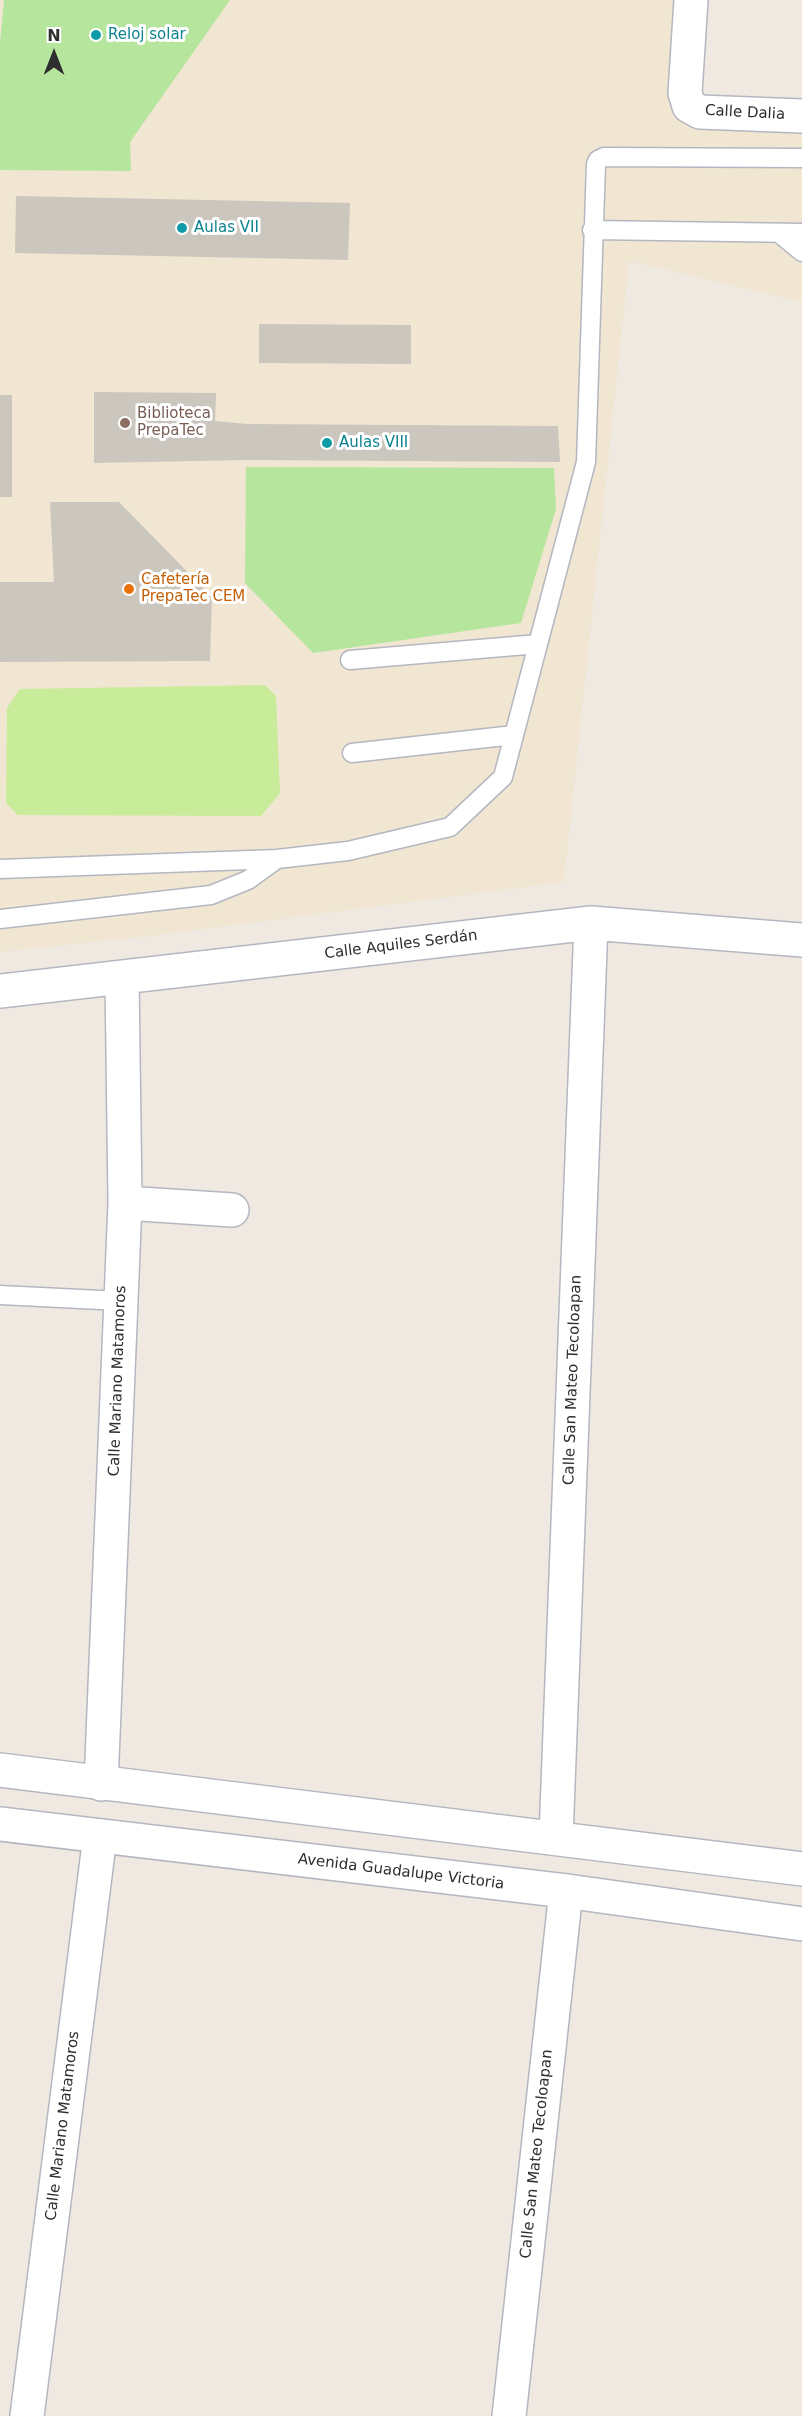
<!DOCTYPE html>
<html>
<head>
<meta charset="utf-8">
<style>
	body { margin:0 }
	#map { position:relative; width:802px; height:2416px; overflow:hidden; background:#efe9e1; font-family:"DejaVu Sans",sans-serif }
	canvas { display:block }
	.north { position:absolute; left:24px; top:24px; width:60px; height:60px; -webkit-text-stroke:4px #fff; paint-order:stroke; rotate:0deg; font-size:16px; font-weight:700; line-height:24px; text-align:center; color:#2e2e2e }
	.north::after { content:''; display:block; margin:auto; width:21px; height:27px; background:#2e2e2e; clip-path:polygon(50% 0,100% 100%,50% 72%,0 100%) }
</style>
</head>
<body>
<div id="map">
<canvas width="802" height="2416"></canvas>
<div class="north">N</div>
</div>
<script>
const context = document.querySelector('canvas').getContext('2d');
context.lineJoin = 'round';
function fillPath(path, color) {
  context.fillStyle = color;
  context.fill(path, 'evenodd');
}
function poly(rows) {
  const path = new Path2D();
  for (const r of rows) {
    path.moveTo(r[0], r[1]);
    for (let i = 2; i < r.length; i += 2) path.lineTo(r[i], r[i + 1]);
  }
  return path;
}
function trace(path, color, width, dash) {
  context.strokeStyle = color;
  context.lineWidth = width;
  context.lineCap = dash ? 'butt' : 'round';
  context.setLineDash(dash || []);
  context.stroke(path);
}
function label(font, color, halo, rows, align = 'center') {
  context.font = font + ' "DejaVu Sans",sans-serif';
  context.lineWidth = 6;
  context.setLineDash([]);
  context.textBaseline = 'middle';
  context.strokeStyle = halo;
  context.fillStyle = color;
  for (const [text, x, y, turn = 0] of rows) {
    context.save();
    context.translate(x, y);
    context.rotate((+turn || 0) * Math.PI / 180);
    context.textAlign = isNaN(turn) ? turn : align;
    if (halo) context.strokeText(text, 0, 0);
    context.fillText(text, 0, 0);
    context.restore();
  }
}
const education = poly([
	[0,0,675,0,673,119,802,121,802,302,629,261,564,882,150,936,0,952]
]);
const green = poly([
	[4,0,230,0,130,142,131,171,0,170,0,43],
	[246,467,554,468,556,509,521,623,313,653,245,583]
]);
const pitch = poly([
	[265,685,276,696,280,793,261,816,18,815,6,803,7,708,20,689]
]);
const building = poly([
	[16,196,350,203,348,260,15,253],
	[259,324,411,325,411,364,259,363],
	[94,392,216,393,215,421,247,424,558,426,560,462,248,460,94,463],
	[0,395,12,395,12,497,0,497],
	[50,502,119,502,212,597,210,661,0,662,0,582,54,582]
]);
const lane = poly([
	[592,230,802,233],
	[779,233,802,252],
	[350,660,538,644],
	[352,753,514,735],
	[0,869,277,859,348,851,450,827,503,777,586,462,596,164,598,160,604,157,802,158],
	[0,919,211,895,248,880,277,859],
	[0,1295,121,1301]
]);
const street = poly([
	[691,0,685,93,689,106,700,112,802,116],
	[0,991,591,923,802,940],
	[125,1203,232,1210],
	[101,1784,125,1203,122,978],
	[556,1837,591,923],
	[27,2416,100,1836],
	[509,2416,566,1891]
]);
const secondary = poly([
	[0,1770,802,1869],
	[0,1824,566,1891,802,1924]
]);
const markers = [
	[96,35,6,"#0f9aa8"],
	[182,228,6,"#0f9aa8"],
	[125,423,6,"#8d6e63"],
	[327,443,6,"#0f9aa8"],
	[129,589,6,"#e8710a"]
];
const cultureNames = [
	["Reloj solar",108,35],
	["Aulas VII",194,228],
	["Aulas VIII",339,443]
];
const streetNames = [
	["Calle Dalia",745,113,3],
	["Calle Aquiles Serdán",401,945,-7],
	["Calle San Mateo Tecoloapan",573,1380,-88],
	["Calle Mariano Matamoros",118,1381,-88],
	["Avenida Guadalupe Victoria",401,1872,7],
	["Calle Mariano Matamoros",63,2126,-83],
	["Calle San Mateo Tecoloapan",537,2154,-84]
];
const educationNames = [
	["Biblioteca",137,414],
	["PrepaTec",137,431]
];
const foodNames = [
	["Cafetería",141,580],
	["PrepaTec CEM",141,597]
];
fillPath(education, '#f0e6d1');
fillPath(green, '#b6e59e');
fillPath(pitch, '#c9ec9a');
fillPath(building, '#cbc7bf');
trace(lane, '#b4b7c1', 21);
trace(street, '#b4b7c1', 36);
trace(secondary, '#b4b7c1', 36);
trace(lane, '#fff', 18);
trace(street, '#fff', 33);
trace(secondary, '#fff', 33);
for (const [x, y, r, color] of markers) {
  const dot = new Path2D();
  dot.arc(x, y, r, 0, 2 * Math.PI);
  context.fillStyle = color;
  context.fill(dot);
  trace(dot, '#fff', 2);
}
label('15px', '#0d838f', '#fff', cultureNames, 'left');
label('15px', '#2e2e2e', '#fff', streetNames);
label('15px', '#785e54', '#fff', educationNames, 'left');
label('15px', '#c56008', '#fff', foodNames, 'left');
</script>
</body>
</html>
